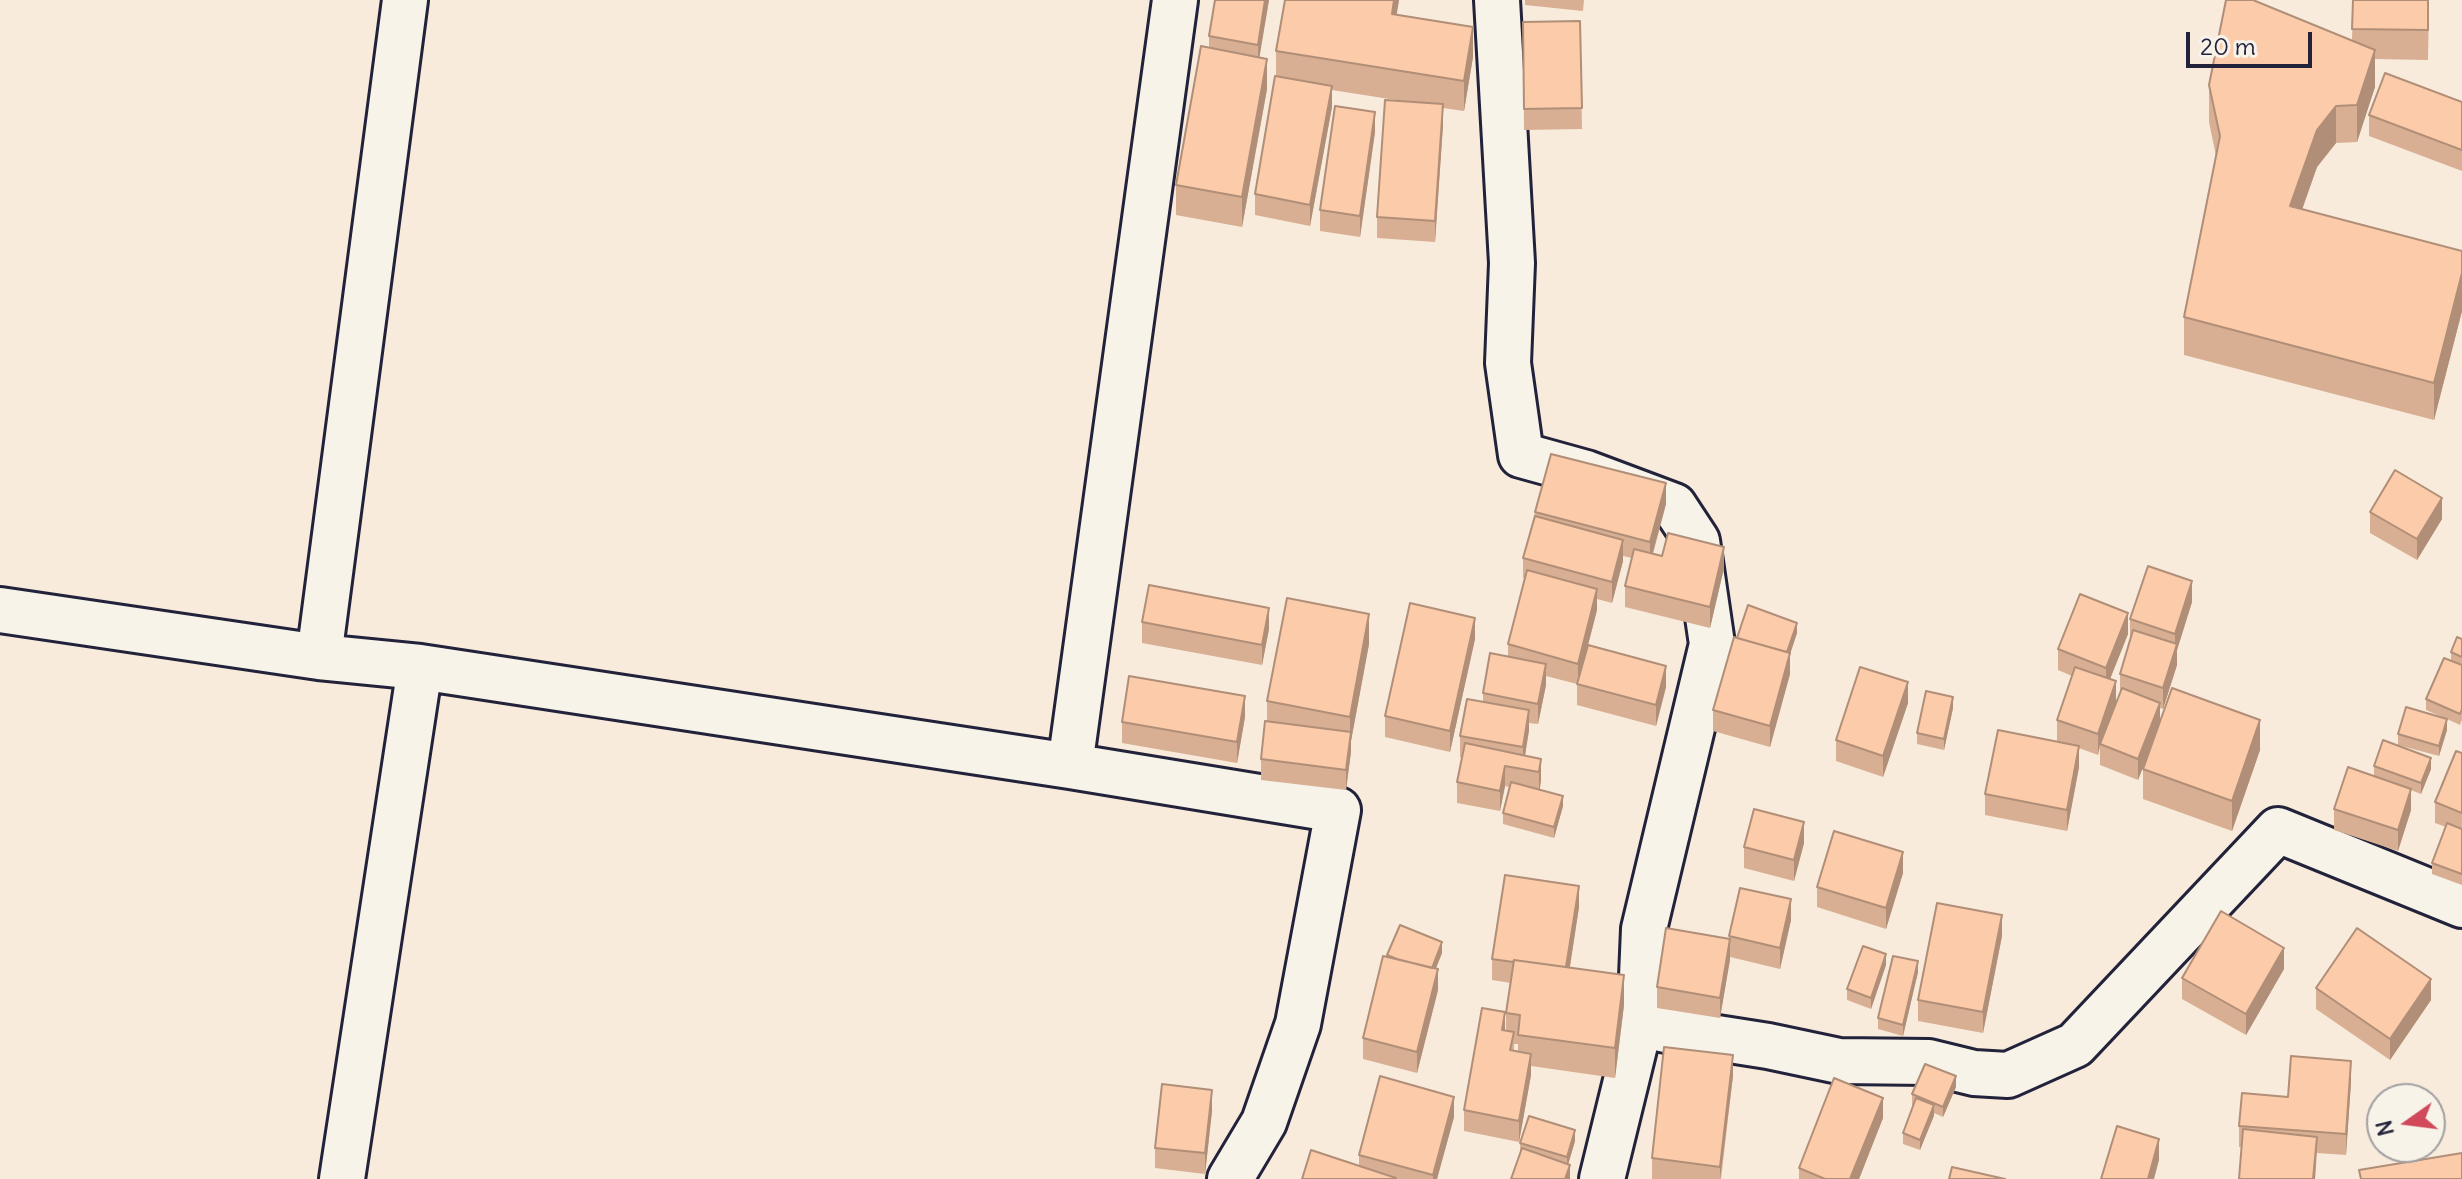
<!DOCTYPE html>
<html>
<head>
<meta charset="utf-8">
<style>
  body { margin:0 }
  #map { position:relative; width:2462px; height:1179px; overflow:hidden; background:#f8ebdc; font-family:Delius,sans-serif }
  canvas { display:block }
  .north { position:absolute; left:2366px; top:1083px; width:80px; height:80px; box-sizing:border-box; background:#f7f3e8; border:2px solid #a29fa3; border-radius:50%; rotate:256deg; font-size:22px; font-weight:700; line-height:32px; text-align:center; color:#22223b }
  .north::after { content:''; display:block; margin:auto; width:28px; height:36px; background:#d1495b; clip-path:polygon(50% 0,100% 100%,50% 72%,0 100%) }
  .scale { position:absolute; left:2186px; top:32px; width:126px; height:36px; box-sizing:border-box; border:4px solid #22223b; border-top:0; padding-left:10px; font-size:24px; line-height:28px; white-space:nowrap; color:#22223b; -webkit-text-stroke:6px #f7f3e8; paint-order:stroke }
</style>
</head>
<body>
<div id="map">
<canvas width="2462" height="1179"></canvas>
<div class="north">N</div>
<div class="scale">20 m</div>
</div>
<script>
const context = document.querySelector('canvas').getContext('2d');
context.lineJoin = 'round';
function strokePath(path, color, width, dash) {
  context.strokeStyle = color;
  context.lineWidth = width;
  context.lineCap = dash ? 'butt' : 'round';
  context.setLineDash(dash || []);
  context.stroke(path);
}
function fillPath(path, color) {
  context.fillStyle = color;
  context.fill(path, 'evenodd');
}
const minor = new Path2D(`
  M1497 0 1512 263 1508 363 1521 455 1586 473 1674 506 1697 541 1712 644 1644 929 1640 1024 1602 1179
  M0 610 319 657 420 667 1070 766 1338 810 1298 1024 1264 1122 1230 1179
  M319 657 405 0
  M1070 766 1175 0
  M1640 1024 1666 1030 1768 1046 1839 1061 1929 1062 1974 1073 2008 1075 2075 1045 2278 830 2462 905
  M342 1179 420 667`);
strokePath(minor, '#22223b', 50);
strokePath(minor, '#f7f3e8', 44);
fillPath(new Path2D(`
  M1215 0H1269L1259 57 1267 89 1242 227 1176 215V185L1209 48V36Z
  M1285 0H1399L1396 15 1473 57 1464 111 1443 108V125L1435 242 1377 238V217L1402 101 1332 90V107L1310 226 1255 215V194L1276 76V51Z
  M1525 0H1584L1583 11 1525 5Z
  M2353 0H2429L2428 60 2375 59V87L2357 142 2336 143 2317 167 2302 209 2462 251V311L2434 420 2184 355V317L2216 156 2209 122V85L2352 40Z
  M1580 21 1582 129 1524 130 1523 22Z
  M2462 102V171L2369 136V115Z
  M1375 132 1360 237 1320 231V210Z
  M1666 504 1653 554 1724 568 1710 628 1625 607V586L1632 558 1623 556V561L1612 603 1597 599V610L1588 645 1666 687 1656 726 1577 705V684L1546 676V685L1538 724 1529 723 1525 756 1541 759V780L1540 789 1563 806 1554 838 1503 824V813L1509 787 1505 786 1500 811 1457 803V782L1462 758 1460 757V736L1483 702V693L1508 657V644L1525 579 1523 578V558L1535 512Z
  M2370 512 2442 519 2417 560 2370 533Z
  M2192 602 2177 650V665L2163 709 2160 708V721L2260 750 2232 831 2143 799V769L2150 750 2138 780 2100 765V747L2098 755 2079 748V767L2067 831 1985 815V794L2063 743 2057 741V720L2072 676 2058 670V649L2128 634 2110 679 2116 702 2120 695V674L2130 639V619Z
  M1142 622 1269 629 1262 665 1142 643Z
  M1797 633 1790 654V674L1770 747 1713 731V710L1737 638Z
  M1475 639 1450 752 1385 737V716Z
  M2462 639V720L2460 725 2447 719V730L2439 756 2398 745V734L2447 719 2426 710V699L2451 661V652Z
  M1369 644 1351 741V752L1346 790 1261 780V759L1267 721V701Z
  M1908 703 1883 777 1836 761V740Z
  M1953 708 1944 750 1917 744V733Z
  M1245 717 1237 763 1122 743V722Z
  M2462 753V885L2432 874V863L2446 827 2435 823V802Z
  M2374 766 2431 769 2421 794 2411 790V810L2398 851 2334 830V809L2374 776Z
  M1804 843 1794 881 1744 868V847Z
  M1903 873 1886 929 1817 907V887Z
  M1579 907 1570 967 1624 1005 1615 1078 1531 1066V1075L1519 1142 1464 1131V1110L1505 1030 1506 1031V1013L1511 983 1492 980V959ZM1514 1044H1518V1052L1514 1051Z
  M1791 920 1780 969 1730 957 1720 1018 1657 1008V987L1729 939V936Z
  M2002 936 1983 1033 1918 1021V1000Z
  M1442 953 1436 968 1438 990 1417 1073 1363 1059V1038L1387 955Z
  M1886 965 1871 1009 1847 1000V989Z
  M2284 969 2246 1035 2182 999V978Z
  M1918 972 1903 1036 1878 1029V1018Z
  M2316 988 2431 1000 2390 1060 2316 1009Z
  M1733 1076 1721 1179H1652V1158Z
  M2351 1082 2346 1155 2317 1153 2315 1179H2239L2242 1147H2239V1126L2288 1097Z
  M1956 1087 1943 1117 1934 1113 1920 1150 1903 1144V1133L1913 1105H1912V1094Z
  M1212 1111 1205 1174 1155 1168V1148Z
  M1454 1117 1437 1179H1302L1359 1166V1155Z
  M1883 1118 1859 1179H1799V1168Z
  M1575 1141 1568 1165 1570 1179 1520 1153V1143Z`), '#d8af92');
fillPath(new Path2D(`
  M1265 0H1269L1258 66V45Z
  M1394 0H1399L1392 44V14Z
  M1473 27V57L1464 111V81Z
  M2375 50V87L2357 142V105Z
  M1267 59V89L1242 227V197Z
  M1332 86V107L1310 226V205Z
  M1443 104V125L1435 242V221Z
  M2336 106V143L2317 167 2290 244V206L2317 130Z
  M1375 112V132L1360 237V216Z
  M2462 273V311L2434 420V383Z
  M1666 483V504L1650 563V542Z
  M2442 498V519L2417 560V539Z
  M1623 540V561L1612 603V582Z
  M1724 547V568L1710 628V607Z
  M2192 581V602L2177 650V665L2163 709V688L2175 650V634Z
  M1597 589V610L1578 684V664Z
  M1269 608V629L1262 665V645Z
  M2128 613V634L2106 689V668Z
  M1369 614V644L1351 741V752L1346 790V770L1350 741V717Z
  M1475 618V639L1450 752V731Z
  M1797 623V633L1790 654V674L1770 747V726L1786 656Z
  M1546 664V685L1538 724V704Z
  M1666 666V687L1656 726V705Z
  M2116 681V702L2100 744 2098 755V734Z
  M1908 682V703L1883 777V756Z
  M1245 696V717L1237 763V742Z
  M1953 697V708L1944 750V739Z
  M2160 703V723L2138 780V759Z
  M1529 710V731L1523 768V747Z
  M2447 719V730L2439 756V746Z
  M2260 720V750L2232 831V801Z
  M2079 746V767L2067 831V810Z
  M2431 758V769L2421 794V783Z
  M1541 759V780L1539 793V772Z
  M1505 766V786L1500 811V791Z
  M2411 789V810L2398 851V830Z
  M1563 796V806L1554 838V827Z
  M1804 822V843L1794 881V860Z
  M1903 852V873L1886 929V908Z
  M1579 886V907L1566 991V970Z
  M1791 899V920L1780 969V948Z
  M2002 915V936L1983 1033V1012Z
  M1730 939V960L1720 1018V998Z
  M1442 942V953L1430 983V973Z
  M2284 948V969L2246 1035V1014Z
  M1886 954V965L1871 1009V998Z
  M1918 961V972L1903 1036V1025Z
  M1438 969V990L1417 1073V1052Z
  M1624 975V1005L1615 1078V1048Z
  M2431 979V1000L2390 1060V1039Z
  M1505 1012V1033L1502 1030Z
  M1531 1054V1075L1519 1142V1121Z
  M1733 1055V1076L1720 1179V1167Z
  M2351 1061V1082L2346 1155V1134Z
  M1956 1076V1087L1943 1117V1107Z
  M1212 1090V1111L1205 1174V1153Z
  M1454 1097V1117L1437 1179H1433V1175Z
  M1883 1098V1118L1859 1179H1850Z
  M1934 1105V1116L1920 1150V1140Z
  M1575 1130V1141L1567 1168V1157Z
  M2317 1137 2315 1179H2313Z
  M2159 1139V1160L2154 1179H2148Z
  M1570 1165V1179H1565Z`), '#b08e77');
const building = new Path2D(`
  M1215 0H1265L1258 45 1209 36Z
  M1285 0H1394L1392 14 1473 27 1464 81 1276 51Z
  M2226 0H2253L2375 50 2357 105 2336 106 2317 130 2290 206 2462 251V273L2434 383 2184 317 2220 136 2209 85Z
  M2353 0H2428V30L2352 29Z
  M1580 21 1582 108 1524 109 1523 22Z
  M1201 46 1267 59 1242 197 1176 185Z
  M2385 73 2462 102V150L2369 115Z
  M1275 76 1332 86 1310 205 1255 194Z
  M1385 100 1443 104 1435 221 1377 217Z
  M1335 106 1375 112 1360 216 1320 210Z
  M1551 454 1666 483 1650 542 1535 512Z
  M2395 470 2442 498 2417 539 2370 512Z
  M1535 516 1623 540 1612 582 1523 558Z
  M1668 533 1724 547 1710 607 1625 586 1634 549 1662 556Z
  M2148 566 2192 581 2175 634 2130 619Z
  M1527 570 1597 589 1578 664 1508 644Z
  M1149 585 1269 608 1262 645 1142 622Z
  M2080 594 2128 613 2106 668 2058 649Z
  M1287 598 1369 614 1350 717 1267 701Z
  M1410 603 1475 618 1450 731 1385 716Z
  M1748 605 1797 623 1787 652 1737 638Z
  M2133 630 2177 644 2163 688 2120 674Z
  M1734 637 1790 653 1770 726 1713 710Z
  M2457 637 2462 639V657L2451 652Z
  M1588 645 1666 666 1656 705 1577 684Z
  M1490 653 1546 664 1538 704 1483 693Z
  M2444 658 2462 665V709L2460 714 2426 699Z
  M1860 667 1908 682 1883 756 1836 740Z
  M2075 667 2116 681 2098 734 2057 720Z
  M1129 676 1245 696 1237 742 1122 722Z
  M2122 688 2160 703 2138 759 2100 744Z
  M2172 688 2260 720 2232 801 2143 769Z
  M1926 691 1953 697 1944 739 1917 733Z
  M1467 699 1529 710 1523 747 1460 736Z
  M2406 707 2447 719 2439 746 2398 734Z
  M1265 721 1351 732 1346 770 1261 759Z
  M1998 730 2079 746 2067 810 1985 794Z
  M2383 740 2431 758 2421 783 2374 766Z
  M1465 743 1541 759 1539 772 1505 766 1500 791 1457 782Z
  M2456 751 2462 753V813L2435 802Z
  M2348 767 2411 789 2398 830 2334 809Z
  M1511 782 1563 796 1554 827 1503 813Z
  M1754 809 1804 822 1794 860 1744 847Z
  M2447 823 2462 829V874L2432 863Z
  M1834 831 1903 852 1886 908 1817 887Z
  M1505 875 1579 886 1566 967 1514 960 1513 962 1492 959Z
  M1740 888 1791 899 1780 948 1729 936Z
  M1937 903 2002 915 1983 1012 1918 1000Z
  M2221 911 2284 948 2246 1014 2182 978Z
  M1400 925 1442 942 1432 968 1397 959 1387 955Z
  M1666 928 1730 939 1720 998 1657 987Z
  M2357 928 2431 979 2390 1039 2316 988Z
  M1863 946 1886 954 1871 998 1847 989Z
  M1383 956 1438 969 1417 1052 1363 1038Z
  M1893 956 1918 961 1903 1025 1878 1018Z
  M1514 960 1624 975 1615 1048 1518 1035 1520 1015 1506 1013Z
  M1482 1008 1505 1012 1502 1030 1514 1032 1510 1050 1531 1054 1519 1121 1464 1110Z
  M1664 1047 1733 1055 1720 1167 1652 1158Z
  M2291 1056 2351 1061 2346 1134 2239 1126 2242 1093 2288 1097Z
  M1925 1064 1956 1076 1943 1107 1912 1094Z
  M1380 1076 1454 1097 1433 1175 1359 1155Z
  M1834 1078 1883 1098 1850 1179H1825L1799 1168Z
  M1162 1084 1212 1090 1205 1153 1155 1148Z
  M1916 1098 1934 1105 1920 1140 1903 1133Z
  M1529 1116 1575 1130 1567 1157 1520 1143Z
  M2117 1126 2159 1139 2148 1179H2101Z
  M2243 1129 2317 1137 2313 1179H2239Z
  M1522 1148 1570 1165 1565 1179H1511Z
  M1311 1150 1396 1178V1179H1302Z
  M2462 1153V1179H2361L2359 1170Z
  M1952 1167 2005 1179H1949Z`);
fillPath(building, '#fbcbaa');
strokePath(building, '#b08e77', 2);
</script>
</body>
</html>
